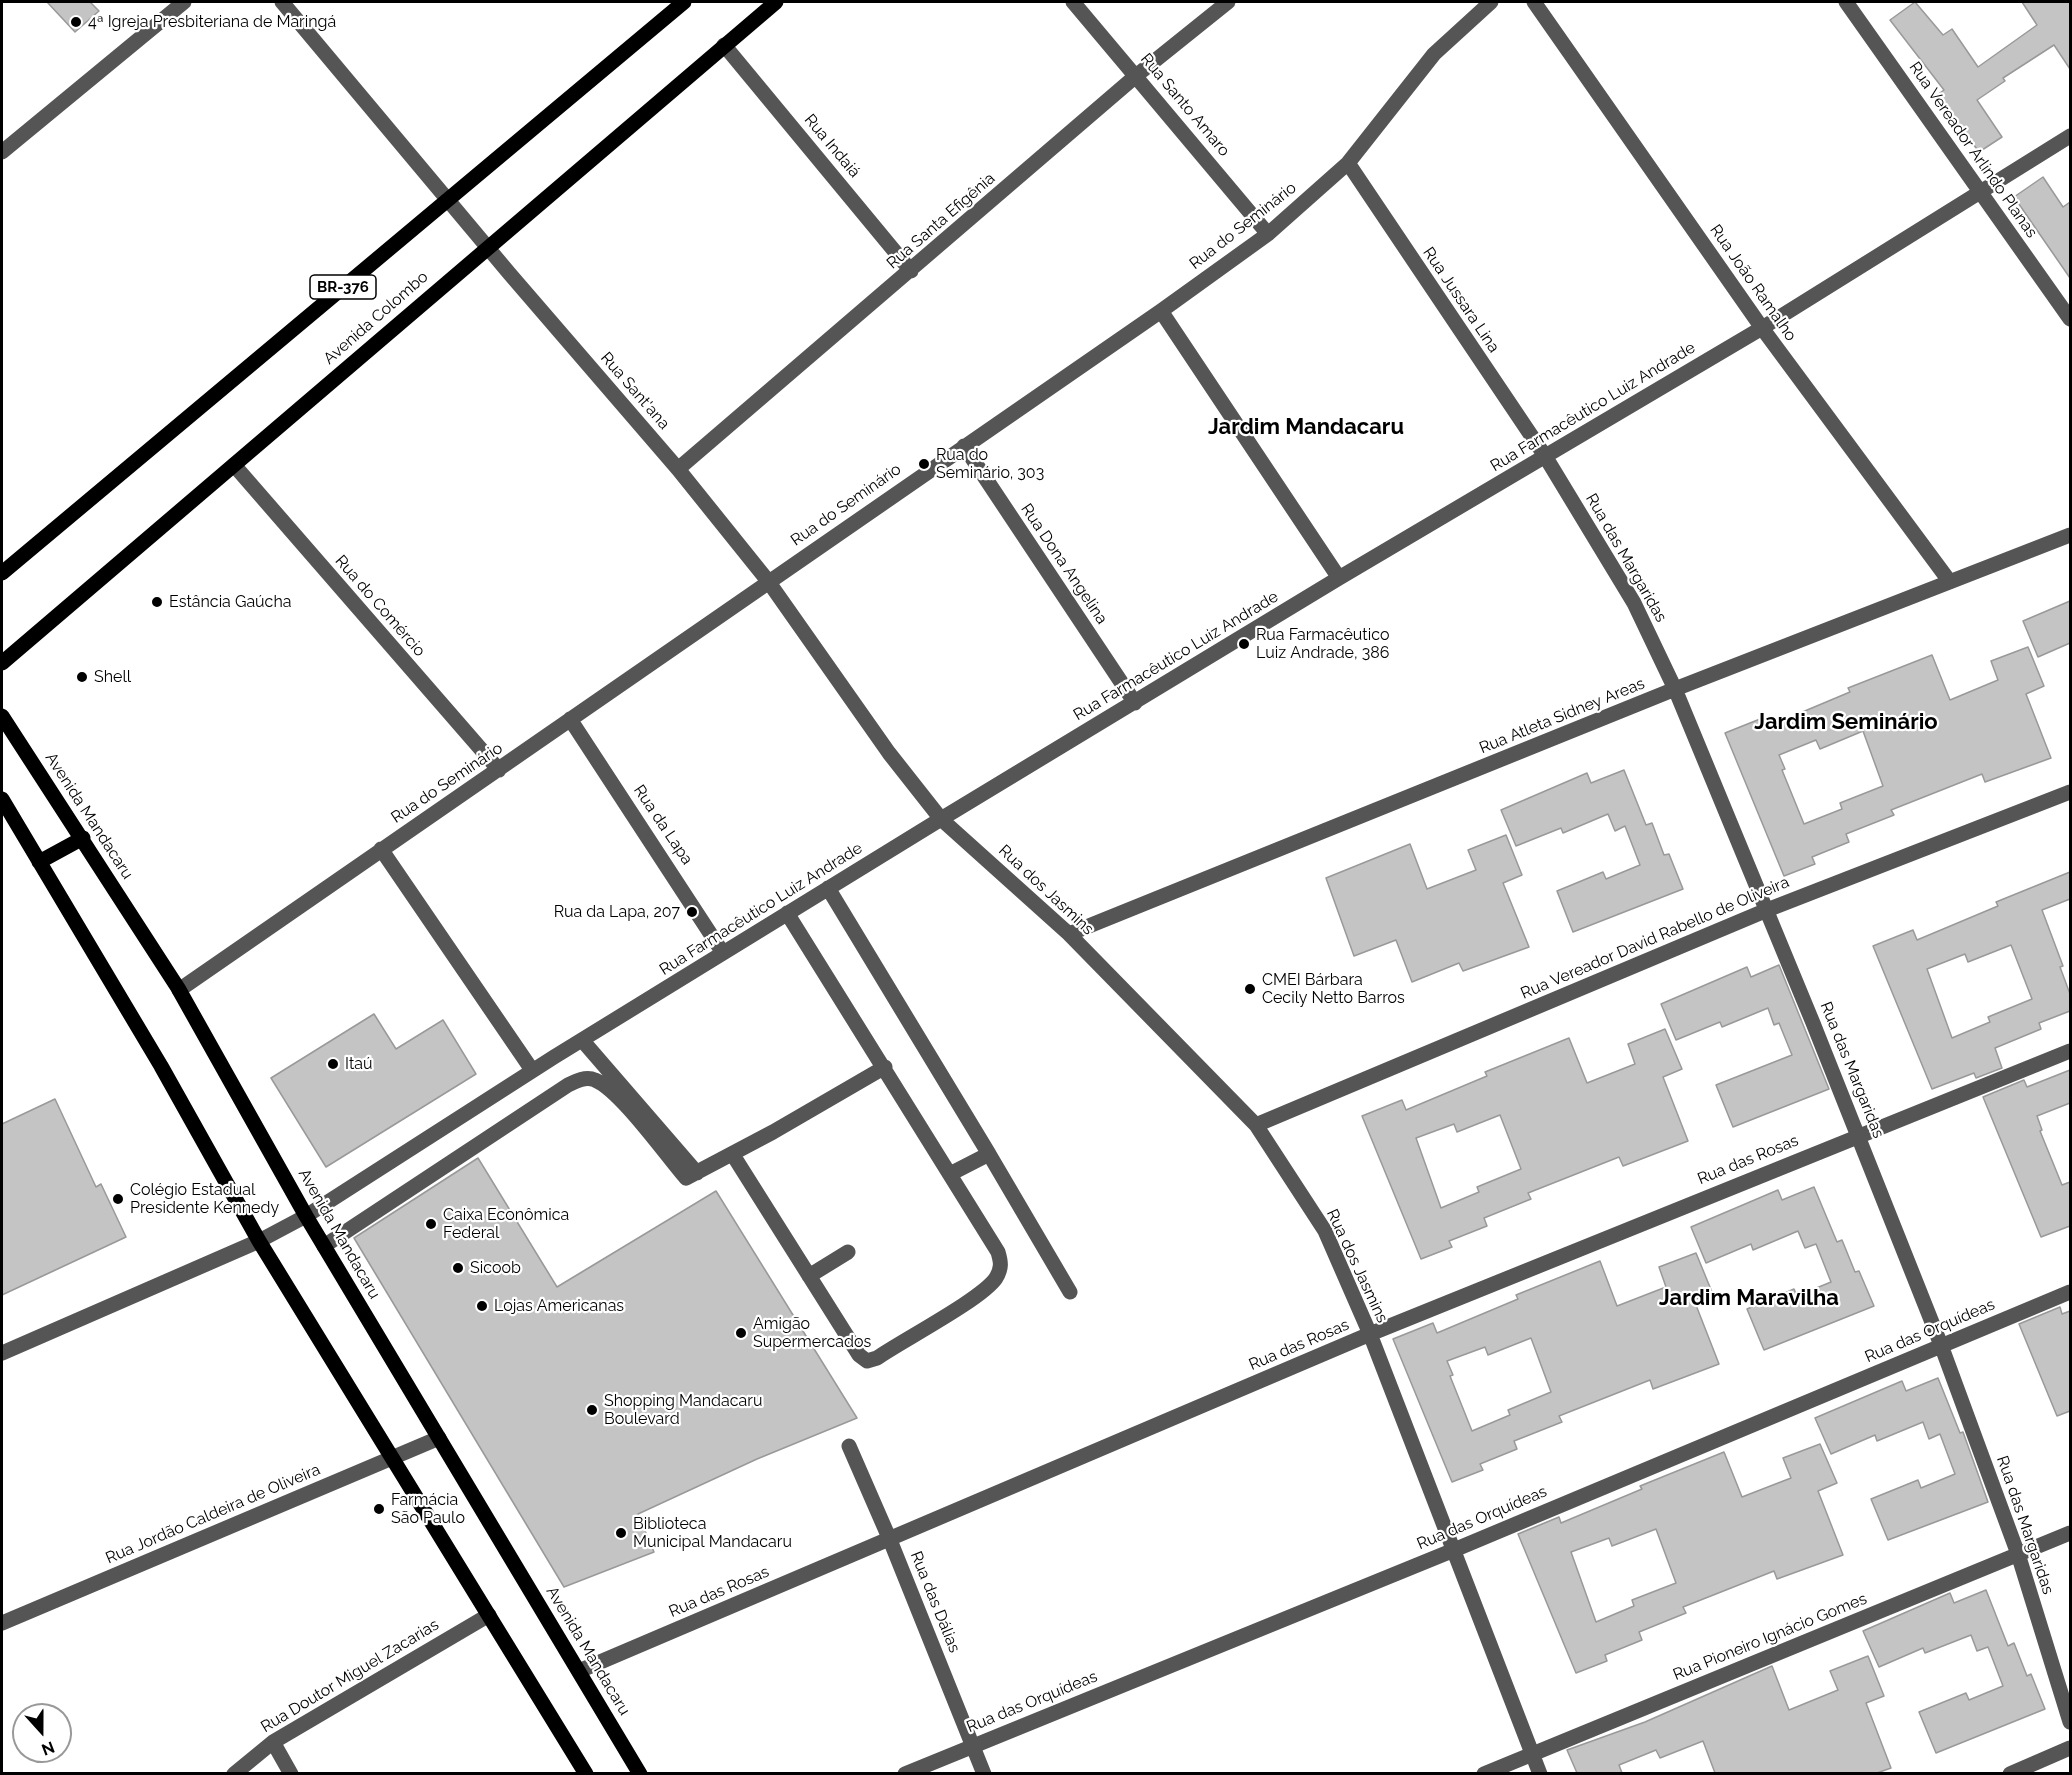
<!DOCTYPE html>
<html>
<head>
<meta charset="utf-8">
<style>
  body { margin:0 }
  #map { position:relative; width:2072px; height:1775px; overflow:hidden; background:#fff; font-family:Raleway,sans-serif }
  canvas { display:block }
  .frame { position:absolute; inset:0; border:3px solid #000; pointer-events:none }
  .north { position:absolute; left:12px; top:1703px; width:60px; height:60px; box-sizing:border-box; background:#fff; border:2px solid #999; border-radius:50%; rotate:159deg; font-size:16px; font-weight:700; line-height:24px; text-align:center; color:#000 }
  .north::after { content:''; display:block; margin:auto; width:21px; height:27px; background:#000; clip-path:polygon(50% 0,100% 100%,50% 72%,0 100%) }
</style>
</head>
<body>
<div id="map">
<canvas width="2072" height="1775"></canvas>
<div class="frame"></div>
<div class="north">N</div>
</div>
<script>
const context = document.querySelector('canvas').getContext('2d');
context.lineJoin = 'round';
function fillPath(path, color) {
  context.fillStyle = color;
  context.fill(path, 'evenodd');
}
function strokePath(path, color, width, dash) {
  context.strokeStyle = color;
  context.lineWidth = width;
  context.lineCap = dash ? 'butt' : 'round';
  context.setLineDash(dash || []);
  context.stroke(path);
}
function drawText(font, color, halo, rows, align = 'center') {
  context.font = font + ' Raleway,sans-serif';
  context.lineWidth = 4.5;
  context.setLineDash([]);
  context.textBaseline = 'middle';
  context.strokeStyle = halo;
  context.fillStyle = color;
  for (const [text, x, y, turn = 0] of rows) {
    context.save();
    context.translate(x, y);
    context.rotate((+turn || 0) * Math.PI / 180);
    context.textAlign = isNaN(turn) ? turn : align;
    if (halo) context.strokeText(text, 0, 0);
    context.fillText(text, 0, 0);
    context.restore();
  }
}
const building = new Path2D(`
  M47 2H90L99 11 75 32Z
  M1915 2 1943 35 1952 29 1978 67 2037 25 2022 2H2070V69L2054 45 2003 78 2005 81 1977 100 2002 137 1979 152 1937 95 1944 90 1890 20Z
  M2043 177 2063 207 2070 202V278L2014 197Z
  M2070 601V643L2038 657 2023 621Z
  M2028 647 2044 686 2026 694 2051 758 1985 782 1982 774 1891 810 1894 815 1846 834 1849 842 1812 857 1815 864 1784 876 1725 733 1765 717 1769 726 1850 692 1848 688 1932 655 1950 700 1998 680 1991 661ZM1863 731 1883 786 1840 803 1842 809 1804 824 1782 770 1785 769 1779 755 1816 740 1820 749Z
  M1624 770 1646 825 1652 823 1664 855 1669 854 1683 889 1573 932 1557 891 1603 872 1606 879 1640 865 1625 826 1615 831 1608 814 1563 833 1561 828 1516 846 1501 810 1587 773 1591 783Z
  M1506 835 1522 875 1503 883 1529 947 1463 971 1459 963 1412 982 1396 940 1354 956 1326 878 1410 844 1427 889 1476 870 1468 850Z
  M2070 872V899L2042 910 2063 966 2060 967 2070 994V1011L2039 1023 2041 1029 1995 1048 2002 1068 1976 1078 1974 1073 1932 1089 1873 946 1913 930 1917 940 1998 906 1996 902ZM2011 945 2032 999 1988 1017 1990 1022 1952 1038 1927 969 1965 954 1968 962Z
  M1779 965 1829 1089 1733 1127 1716 1085 1792 1055 1779 1023 1774 1025 1768 1008 1722 1027 1720 1022 1676 1040 1661 1004 1747 967 1751 977Z
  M374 1014 396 1049 443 1020 476 1074 326 1167 271 1078Z
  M1665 1029 1682 1069 1663 1077 1688 1141 1623 1166 1619 1157 1528 1193 1531 1199 1484 1218 1487 1226 1449 1241 1452 1247 1421 1259 1362 1116 1402 1100 1406 1110 1487 1076 1485 1072 1569 1038 1587 1083 1635 1064 1628 1044ZM1500 1115 1521 1169 1477 1187 1479 1192 1441 1208 1416 1138 1454 1124 1457 1132Z
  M2070 1070V1103L2037 1116 2042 1130 2040 1131 2062 1185 2070 1182V1226L2041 1237 1983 1097 2024 1080 2027 1087Z
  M55 1099 96 1187 101 1184 126 1237 2 1295V1124Z
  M478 1158 557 1287 716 1191 857 1418 757 1459 638 1514 654 1552 564 1587 354 1238Z
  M1814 1187 1837 1242 1842 1240 1855 1272 1859 1271 1874 1306 1764 1350 1747 1309 1794 1289 1797 1296 1831 1282 1816 1244 1805 1248 1798 1231 1753 1250 1751 1244 1706 1263 1691 1227 1778 1190 1782 1200Z
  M1696 1253 1712 1292 1694 1300 1719 1364 1653 1389 1650 1380 1559 1416 1562 1422 1514 1441 1517 1449 1480 1464 1483 1470 1452 1482 1393 1339 1433 1323 1437 1333 1518 1299 1516 1295 1600 1261 1617 1306 1666 1287 1659 1267ZM1531 1338 1551 1392 1508 1410 1510 1415 1472 1431 1450 1376 1453 1375 1447 1361 1485 1347 1488 1355Z
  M2060 1307 2062 1314 2070 1311V1411L2057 1416 2019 1324Z
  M1938 1378 1960 1433 1963 1432 1988 1502 1888 1540 1871 1499 1918 1480 1921 1488 1955 1474 1940 1434 1929 1439 1923 1422 1877 1441 1875 1435 1831 1454 1815 1418 1902 1381 1906 1391Z
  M1820 1444 1837 1483 1818 1491 1843 1555 1777 1579 1774 1571 1683 1607 1686 1613 1639 1632 1642 1640 1605 1655 1607 1661 1576 1673 1518 1534 1559 1517 1561 1523 1642 1489 1640 1486 1724 1452 1742 1497 1791 1478 1783 1458ZM1656 1529 1676 1583 1632 1600 1634 1606 1596 1622 1571 1552 1609 1538 1612 1546Z
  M1986 1590 2008 1646 2014 1643 2027 1676 2031 1674 2045 1709 1936 1753 1919 1712 1966 1693 1969 1700 2003 1686 1988 1647 1977 1651 1971 1635 1925 1653 1923 1648 1879 1667 1863 1631 1950 1593 1954 1603Z
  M1868 1656 1884 1696 1866 1703 1891 1768 1877 1773H1715L1703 1741 1660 1758 1656 1750 1619 1765 1622 1773H1577L1567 1750 1645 1722 1772 1666 1789 1710 1838 1690 1830 1671Z`);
fillPath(building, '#c4c4c4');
strokePath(building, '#999', 1.5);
strokePath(new Path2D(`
  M282 2 509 273 678 469 768 581 889 753 941 819 1069 934 1256 1125 1325 1231 1370 1334 1540 1774
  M1073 2 1268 234
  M1534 2 1762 328 1950 582
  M1846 2 2070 319
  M724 45 911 271
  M2 152 184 2
  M1348 163 1545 456 1634 603 1675 689 1813 1023 1941 1345 2018 1554 2070 1722
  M1161 311 1339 578
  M964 446 1135 703
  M234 465 499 770
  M678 469 1137 75 1228 2
  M570 719 723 953
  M381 849 532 1070
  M828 888 989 1154
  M1069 934 1675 689 2070 535
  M179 990 1161 311 1268 234 1348 163 1434 54 1491 2
  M582 1040 697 1173
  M1256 1125 1767 910 2070 792
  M733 1155 859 1355 867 1361 877 1358C903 1340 982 1299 996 1278 1002 1268 1001 1262 998 1252L787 913
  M950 1174 989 1154 1070 1292
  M324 1246 568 1085C576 1081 586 1076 595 1080 620 1090 666 1155 686 1178L773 1132 885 1067
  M809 1276 848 1252
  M2 1353 259 1241 306 1216 554 1057 941 819 1339 578 1762 328 2070 136
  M849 1446 890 1540 984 1774
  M2 1623 439 1438
  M579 1671 1370 1334 2070 1051
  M273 1742 291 1774
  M234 1774 273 1742 489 1615
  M905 1774 1454 1550 2070 1292
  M1484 1774 2070 1533
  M2010 1774 2070 1748`), '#555', 15);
strokePath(new Path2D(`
  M2 573 684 2
  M2 663 776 2
  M2 716 178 988 306 1216 640 1774
  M2 799 161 1066 259 1241 586 1774
  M39 862 83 838`), '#000', 15);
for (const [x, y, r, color] of [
  [76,22,6,"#000"],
  [924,464,6,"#000"],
  [157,602,6,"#000"],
  [1244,644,6,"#000"],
  [82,677,6,"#000"],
  [692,912,6,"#000"],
  [1250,989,6,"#000"],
  [333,1064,6,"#000"],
  [118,1199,6,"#000"],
  [431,1224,6,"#000"],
  [458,1268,6,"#000"],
  [482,1306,6,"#000"],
  [741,1333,6,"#000"],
  [592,1410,6,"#000"],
  [379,1509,6,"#000"],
  [621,1533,6,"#000"]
]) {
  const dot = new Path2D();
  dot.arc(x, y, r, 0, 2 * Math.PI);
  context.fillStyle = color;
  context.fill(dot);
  strokePath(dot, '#fff', 2);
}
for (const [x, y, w] of [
  [343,287,66]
]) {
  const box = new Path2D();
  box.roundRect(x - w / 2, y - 12, w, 24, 4.5);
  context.fillStyle = '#fff';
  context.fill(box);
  strokePath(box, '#000', 1.5);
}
drawText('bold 15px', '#000', null, [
  ["BR-376",343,287]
]);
drawText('16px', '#000', '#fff', [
  ["4ª Igreja Presbiteriana de Maringá",88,22],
  ["Rua do",936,455],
  ["Seminário, 303",936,473],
  ["Estância Gaúcha",169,602],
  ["Rua Farmacêutico",1256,635],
  ["Luiz Andrade, 386",1256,653],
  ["Shell",94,677],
  ["Rua da Lapa, 207",680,912,"right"],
  ["CMEI Bárbara",1262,980],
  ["Cecily Netto Barros",1262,998],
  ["Itaú",345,1064],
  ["Colégio Estadual",130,1190],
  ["Presidente Kennedy",130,1208],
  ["Caixa Econômica",443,1215],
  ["Federal",443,1233],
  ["Sicoob",470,1268],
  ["Lojas Americanas",494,1306],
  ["Amigão",753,1324],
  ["Supermercados",753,1342],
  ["Shopping Mandacaru",604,1401],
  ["Boulevard",604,1419],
  ["Farmácia",391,1500],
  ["São Paulo",391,1518],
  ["Biblioteca",633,1524],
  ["Municipal Mandacaru",633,1542]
], 'left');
drawText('16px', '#000', '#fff', [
  ["Rua Santo Amaro",1185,105,50],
  ["Rua Indaiá",832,146,50],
  ["Rua Vereador Arlindo Planas",1973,150,55],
  ["Rua Santa Efigênia",941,221,-41],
  ["Rua do Seminário",1243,226,-38],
  ["Rua João Ramalho",1753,283,55],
  ["Rua Jussara Lina",1461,300,56],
  ["Avenida Colombo",376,318,-41],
  ["Rua Sant'ana",635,391,49],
  ["Rua Farmacêutico Luiz Andrade",1593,407,-31],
  ["Rua do Seminário",846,505,-35],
  ["Rua das Margaridas",1626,558,60],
  ["Rua Dona Angelina",1064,564,56],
  ["Rua do Comércio",380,606,49],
  ["Rua Farmacêutico Luiz Andrade",1176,656,-31],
  ["Rua Atleta Sidney Areas",1562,716,-22],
  ["Rua do Seminário",447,783,-34],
  ["Avenida Mandacaru",89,816,57],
  ["Rua da Lapa",663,825,56],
  ["Rua dos Jasmins",1046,890,43],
  ["Rua Farmacêutico Luiz Andrade",761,909,-32],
  ["Rua Vereador David Rabello de Oliveira",1655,938,-23],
  ["Rua das Margaridas",1852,1070,68],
  ["Rua das Rosas",1748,1160,-22],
  ["Avenida Mandacaru",339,1234,60],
  ["Rua dos Jasmins",1357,1266,65],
  ["Rua das Orquídeas",1930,1331,-23],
  ["Rua das Rosas",1299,1345,-23],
  ["Rua Jordão Caldeira de Oliveira",213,1514,-23],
  ["Rua das Orquídeas",1482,1518,-23],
  ["Rua das Margaridas",2025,1525,71],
  ["Rua das Rosas",719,1592,-23],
  ["Rua das Dálias",935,1602,68],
  ["Rua Pioneiro Ignácio Gomes",1770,1637,-22],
  ["Avenida Mandacaru",588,1651,59],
  ["Rua Doutor Miguel Zacarias",350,1676,-31],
  ["Rua das Orquídeas",1032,1702,-22]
]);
drawText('bold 22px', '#000', '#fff', [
  ["Jardim Mandacaru",1306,427],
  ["Jardim Seminário",1846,722],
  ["Jardim Maravilha",1749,1298]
]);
</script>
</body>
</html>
